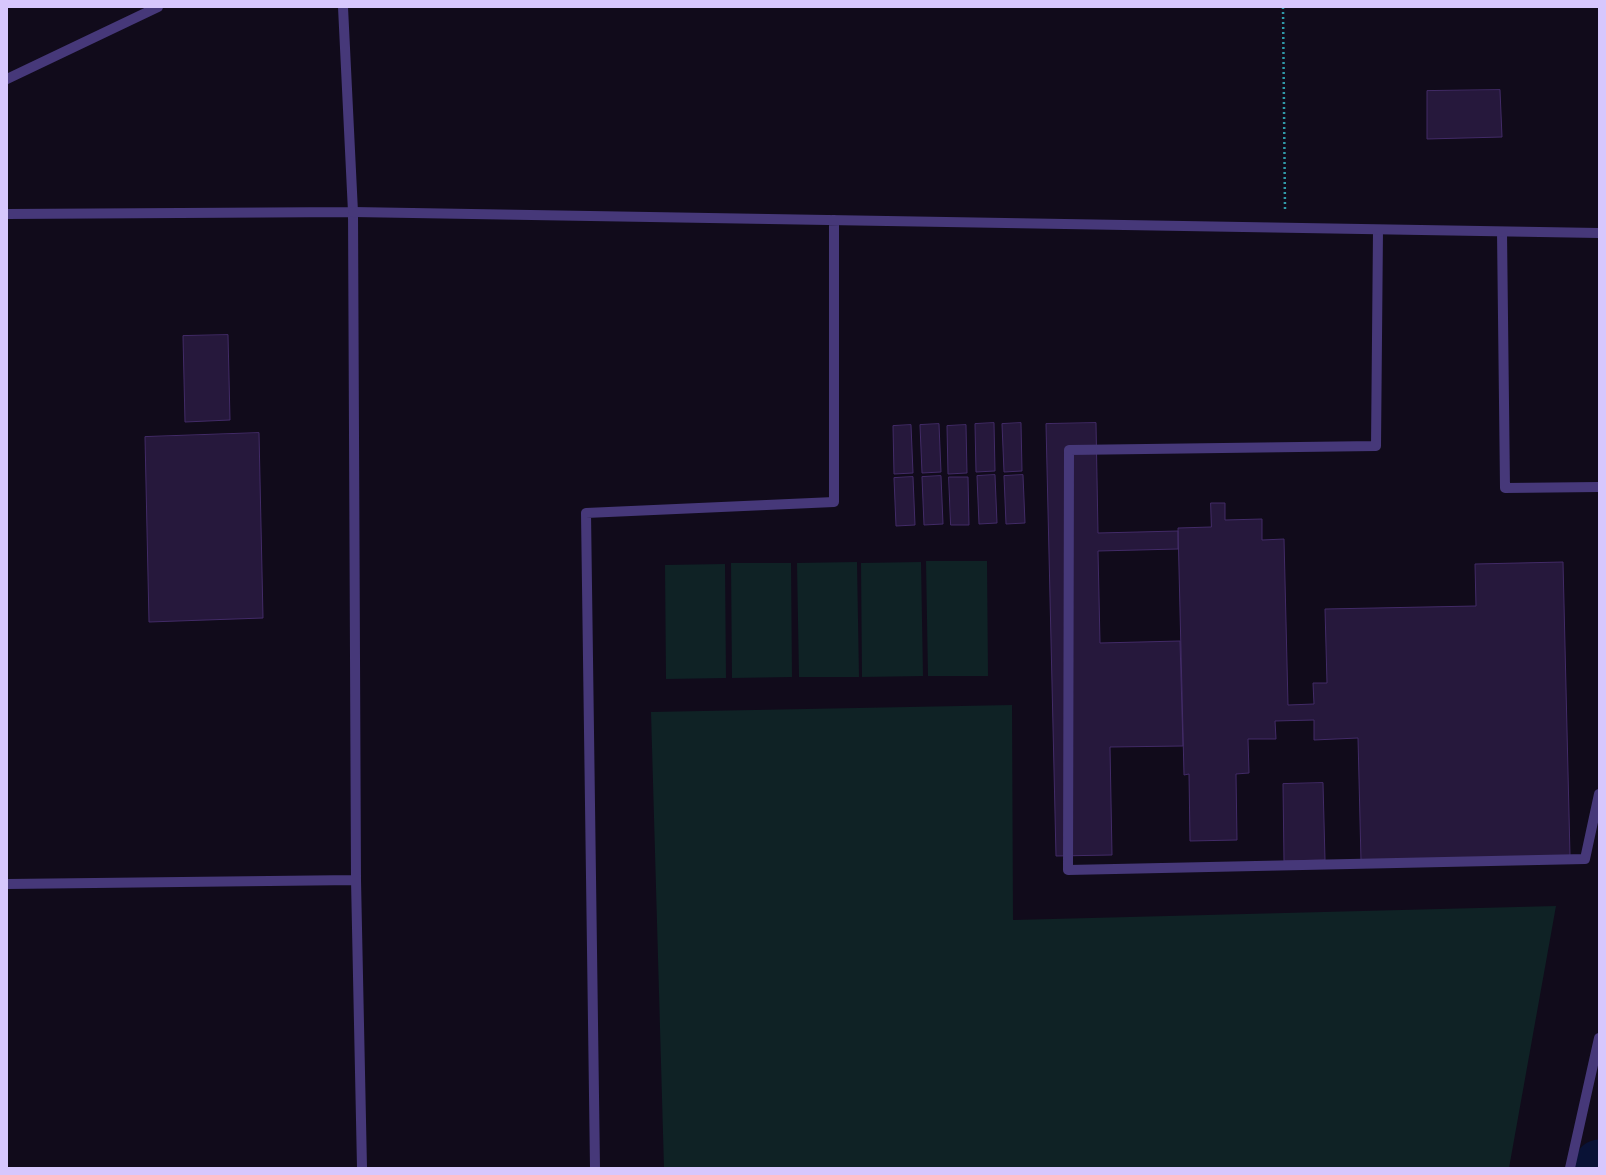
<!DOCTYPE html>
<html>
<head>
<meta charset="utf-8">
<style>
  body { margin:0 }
  #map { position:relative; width:1606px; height:1175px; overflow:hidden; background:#110b1b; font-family:"Work Sans",sans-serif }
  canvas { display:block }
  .frame { position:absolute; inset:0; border:8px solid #d7c7fd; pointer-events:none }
</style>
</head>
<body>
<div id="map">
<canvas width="1606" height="1175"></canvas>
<div class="frame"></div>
</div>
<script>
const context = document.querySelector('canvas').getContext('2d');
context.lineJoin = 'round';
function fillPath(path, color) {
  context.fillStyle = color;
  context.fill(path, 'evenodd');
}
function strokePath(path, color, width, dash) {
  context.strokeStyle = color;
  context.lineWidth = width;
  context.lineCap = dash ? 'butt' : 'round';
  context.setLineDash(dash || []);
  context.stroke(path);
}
fillPath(new Path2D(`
  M926 561H987L988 676H928Z
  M857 562 859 677H799L797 563Z
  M921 562 923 676 862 677 861 563Z
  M731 563H791L792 677 732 678Z
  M725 564 726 678 666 679 665 565Z
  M1012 705 1013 920 1556 906 1509 1168H664L651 712Z`), '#0f2225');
strokePath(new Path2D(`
  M1598 1168 1599 1164`), '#091236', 49);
const building = new Path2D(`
  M1500 90 1502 137 1427 139V91Z
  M228 335 230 420 185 422 183 336Z
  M994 423 995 471 976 472 975 424Z
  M1021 423 1022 471 1004 472 1002 424Z
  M1096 423 1098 533 1178 531V549L1098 551 1100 643 1180 641 1183 746 1110 747 1112 855 1056 856 1046 424Z
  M939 424 941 472 922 473 920 425Z
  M911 425 913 473 894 474 893 426Z
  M966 425 967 473 948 474 947 426Z
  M259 433 263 618 149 622 145 437Z
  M995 475 997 523 979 524 977 476Z
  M1023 475 1025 523 1006 524 1004 476Z
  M941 476 943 524 924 525 922 477Z
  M913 477 915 525 896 526 894 478Z
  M949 477H968L969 525H951Z
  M1211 503H1225V520L1262 519V540L1284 539 1288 705 1314 704 1313 683H1327L1325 609 1476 606 1475 564 1563 562 1570 856 1361 861 1358 738 1314 740V720L1275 721 1276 739H1248L1249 773 1236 774 1237 840 1190 841 1189 774 1184 775 1178 528 1211 527Z
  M1323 783 1325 860 1284 861 1283 784Z`);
fillPath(building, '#26183c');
strokePath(building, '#422b67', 1);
strokePath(new Path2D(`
  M1283 7 1285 209`), '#309aa9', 2.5, [2, 3]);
strokePath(new Path2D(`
  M1378 230 1376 446 1069 450 1068 870 1585 859 1599 794`), '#463879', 10);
strokePath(new Path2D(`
  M343 7 353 212 356 880 362 1168
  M7 79 158 7
  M7 214 353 212
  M1502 232 1505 488 1599 487
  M7 884 356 880
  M1570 1168 1599 1038`), '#463879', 10);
strokePath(new Path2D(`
  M353 212 1599 233
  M595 1168 586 513 834 502V220`), '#463879', 10);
</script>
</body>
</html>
